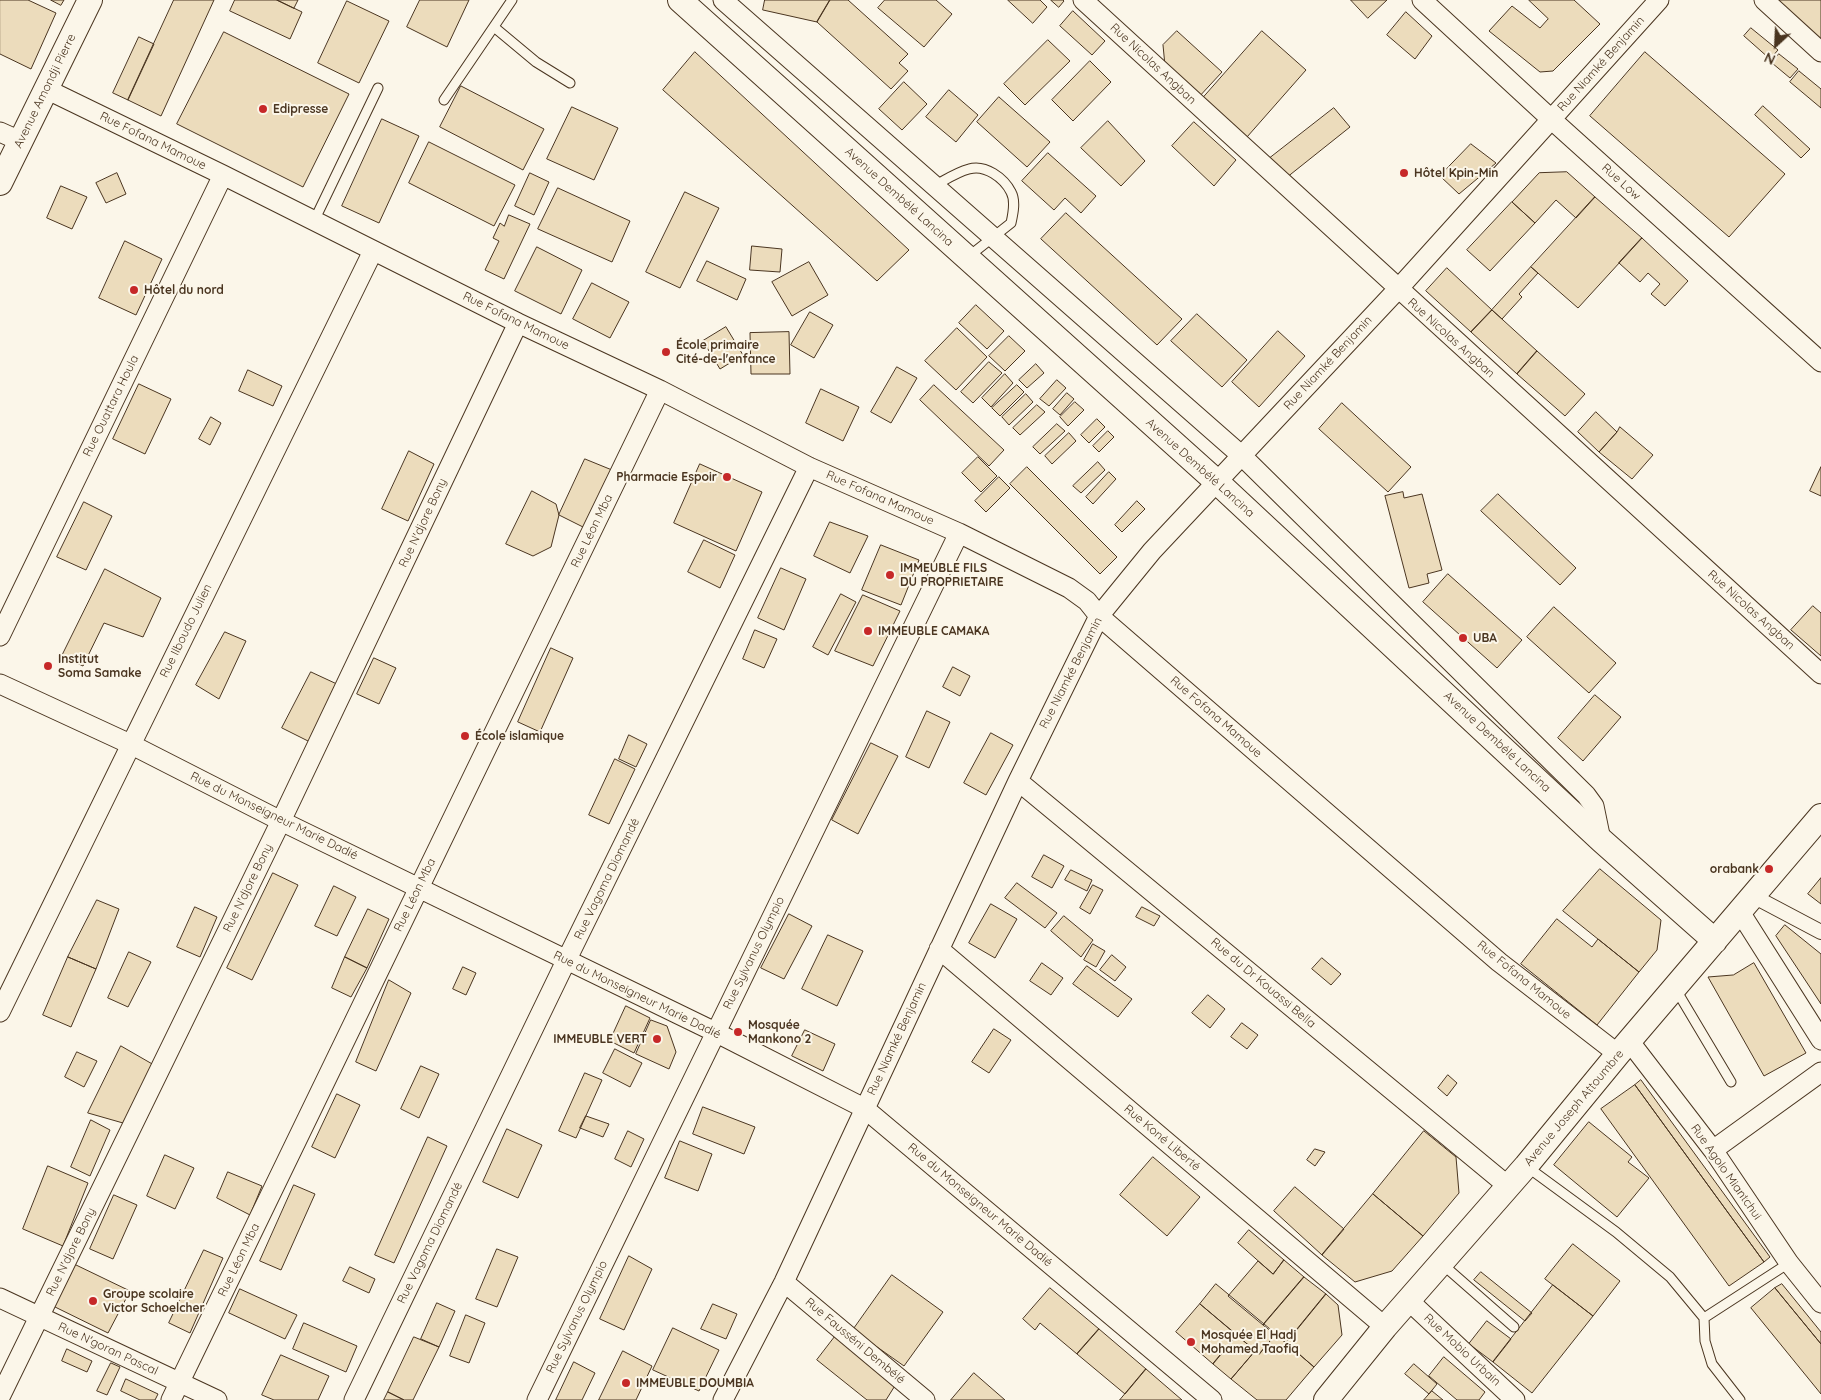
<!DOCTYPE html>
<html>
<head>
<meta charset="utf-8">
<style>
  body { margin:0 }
  #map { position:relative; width:1821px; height:1400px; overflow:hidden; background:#fbf6e9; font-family:Quicksand,sans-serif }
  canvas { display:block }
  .north { position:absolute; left:1751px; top:20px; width:50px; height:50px; -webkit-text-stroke:4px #fbf6e9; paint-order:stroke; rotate:205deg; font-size:14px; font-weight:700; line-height:20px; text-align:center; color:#4a3520 }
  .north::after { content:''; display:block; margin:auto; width:18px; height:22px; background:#4a3520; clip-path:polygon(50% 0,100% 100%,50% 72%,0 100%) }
</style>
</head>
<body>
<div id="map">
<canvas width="1821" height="1400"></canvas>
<div class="north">N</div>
</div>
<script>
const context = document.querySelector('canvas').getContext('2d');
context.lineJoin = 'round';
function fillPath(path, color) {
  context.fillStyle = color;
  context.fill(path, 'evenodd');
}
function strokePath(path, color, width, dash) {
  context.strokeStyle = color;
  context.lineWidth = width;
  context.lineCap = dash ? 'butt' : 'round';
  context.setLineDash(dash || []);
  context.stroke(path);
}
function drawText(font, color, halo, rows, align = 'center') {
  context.font = font + ' Quicksand,sans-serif';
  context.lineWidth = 4;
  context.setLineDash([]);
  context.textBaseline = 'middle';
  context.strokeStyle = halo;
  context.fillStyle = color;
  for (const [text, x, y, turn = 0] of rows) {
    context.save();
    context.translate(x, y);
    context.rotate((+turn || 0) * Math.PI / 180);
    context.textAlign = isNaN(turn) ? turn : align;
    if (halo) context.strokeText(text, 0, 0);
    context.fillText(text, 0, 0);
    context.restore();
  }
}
const building = new Path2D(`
  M0 0H28L56 13 31 69 0 54Z
  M51 0H64L61 5Z
  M174 0H214L161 116 128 100Z
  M235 0H277L302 12 290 39 230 11Z
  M277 0H298L294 8Z
  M420 0H469L447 47 407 27Z
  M765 0H830L817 22 763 10Z
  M830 0H848L908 54 899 63 908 71 891 89 817 22Z
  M885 0H936L952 14 924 47 878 8Z
  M1008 0H1040L1047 7 1033 23Z
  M1051 0H1063L1064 1 1059 7Z
  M1351 0H1387L1368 18Z
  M1529 0H1574L1600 24 1553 71 1540 72 1489 31 1512 6 1540 28 1548 19Z
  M1776 0H1821V41Z
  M347 1 389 21 359 83 318 63Z
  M1073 11 1105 41 1092 55 1060 26Z
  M1406 12 1432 36 1415 59 1387 35Z
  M1751 28 1778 50 1770 59 1744 36Z
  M1177 31 1222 72 1197 99 1166 76 1163 45Z
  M1262 31 1306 70 1247 137 1203 98Z
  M224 32 349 94 303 187 177 124Z
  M139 37 154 44 128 100 113 93Z
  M1048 40 1070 61 1025 105 1004 84Z
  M695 52 909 250 877 281 663 90Z
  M1645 52 1785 174 1729 237 1590 116Z
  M1779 54 1798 69 1790 78 1772 63Z
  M1090 61 1111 82 1073 121 1052 100Z
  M1799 71 1821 89V108L1790 82Z
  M904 82 927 104 902 130 879 109Z
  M461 86 544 129 523 170 440 127Z
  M949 90 978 115 956 142 926 117Z
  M999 97 1050 142 1027 167 977 122Z
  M1763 106 1810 149 1801 158 1755 115Z
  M572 107 618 128 594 180 547 159Z
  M1334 108 1350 127 1286 178 1270 158Z
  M382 119 419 136 379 223 342 206Z
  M1108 121 1145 161 1121 186 1081 148Z
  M1194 122 1236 160 1214 186 1172 146Z
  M429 142 515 185 494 226 409 183Z
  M1471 144 1496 163 1459 194 1440 176Z
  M1048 153 1096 196 1081 213 1065 198 1054 210 1022 181Z
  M1567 172 1595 197 1576 218 1556 200 1535 223 1512 202 1539 173Z
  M117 173 126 194 106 203 96 183Z
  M530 173 549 182 534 215 515 206Z
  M61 186 87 197 72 229 47 218Z
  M558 188 630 221 612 262 538 229Z
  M685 192 719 208 680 288 646 272Z
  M1595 197 1642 238 1578 308 1531 267Z
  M1512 202 1535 223 1490 271 1467 250Z
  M1066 213 1182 319 1157 345 1041 239Z
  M509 215 530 224 504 279 485 270 499 241 493 238 500 223 504 226Z
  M1642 238 1688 281 1665 306 1651 294 1660 284 1648 273 1640 282 1619 263Z
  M125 241 162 259 136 315 99 298Z
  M752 246 782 249 780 272 750 270Z
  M537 247 582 270 561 314 515 291Z
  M707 261 746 279 737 300 697 281Z
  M809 262 828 295 792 316 772 282Z
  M1531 267 1538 273 1519 294 1522 297 1502 319 1492 310Z
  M1447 268 1492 310 1471 332 1426 291Z
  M592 283 629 302 610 338 573 319Z
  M976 305 1004 331 987 349 959 323Z
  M1492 310 1537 351 1517 374 1471 332Z
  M810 312 833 325 814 358 791 345Z
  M1197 314 1247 360 1222 387 1171 341Z
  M726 327 743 355 720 369 703 341Z
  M957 328 987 357 956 390 925 361Z
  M1278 331 1305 356 1259 407 1232 382Z
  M789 332 790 374H751L750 333Z
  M1009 336 1025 351 1005 371 989 356Z
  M1537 351 1585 394 1565 416 1517 374Z
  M989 362 1002 373 973 403 961 392Z
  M1036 364 1044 373 1027 388 1019 380Z
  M897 367 917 378 891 423 871 412Z
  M248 370 282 386 273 406 239 391Z
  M1005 374 1013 383 991 407 982 398Z
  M1057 380 1066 388 1049 406 1040 399Z
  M139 384 171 399 145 454 113 439Z
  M934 385 1004 450 989 466 920 400Z
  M1017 385 1024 392 1000 416 992 408Z
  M821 389 859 407 843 441 806 423Z
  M1067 393 1074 399 1060 415 1053 409Z
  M1026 394 1033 402 1009 425 1002 417Z
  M1075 402 1084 410 1068 426 1060 417Z
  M1342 403 1411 467 1388 492 1319 429Z
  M1037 405 1045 412 1020 435 1013 428Z
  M1596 412 1617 432 1599 452 1578 432Z
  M211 417 221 423 210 445 199 439Z
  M1097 419 1105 427 1089 443 1081 435Z
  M1057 424 1065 431 1040 454 1033 447Z
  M1620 427 1653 455 1632 479 1599 452 1617 432Z
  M1108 431 1114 437 1099 452 1093 446Z
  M1069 433 1076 441 1052 464 1045 456Z
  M409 451 434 464 408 521 382 509Z
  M978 457 997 476 981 492 962 473Z
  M585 459 612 470 587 529 559 515Z
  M1098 462 1105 470 1081 493 1073 486Z
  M700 464 762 492 736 551 674 523Z
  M1027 467 1117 557 1100 574 1010 484Z
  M1821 467V496L1810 491Z
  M1109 472 1116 479 1093 504 1086 497Z
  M999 477 1010 488 986 512 975 501Z
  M532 491 556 504 559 515 551 547 533 556 506 544Z
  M1403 492 1404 498 1422 494 1442 570 1427 574 1429 583 1409 588 1385 496Z
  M1498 494 1576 568 1560 585 1481 511Z
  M1137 501 1145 509 1122 532 1115 525Z
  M84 502 112 516 86 570 57 557Z
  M830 522 868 536 850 573 814 556Z
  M704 540 735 555 720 588 688 572Z
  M881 545 919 560 901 605 862 590Z
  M781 568 806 579 784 630 758 618Z
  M105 569 161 598 143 637 104 623 83 666 62 656Z
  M1448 574 1522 640 1497 668 1423 602Z
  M841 594 856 602 828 655 813 647Z
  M863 595 900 611 873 666 835 651Z
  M1813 606 1821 613V656L1791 630Z
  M1554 607 1616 663 1589 693 1527 637Z
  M755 630 777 639 764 668 743 659Z
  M225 632 246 641 219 699 196 685Z
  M551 648 573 658 540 732 518 722Z
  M374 658 396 668 379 704 357 694Z
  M953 667 970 676 960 696 943 687Z
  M311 672 339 685 310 742 282 728Z
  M1595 695 1621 717 1583 761 1558 738Z
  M927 711 950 722 929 768 906 757Z
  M991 733 1013 745 986 795 964 783Z
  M629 735 647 744 636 767 619 759Z
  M871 743 898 756 858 834 832 820Z
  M615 759 635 769 609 824 589 815Z
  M1044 855 1064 866 1052 888 1032 877Z
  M1600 869 1661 920 1657 950 1639 972 1563 911Z
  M1071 870 1092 880 1087 891 1065 880Z
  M273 873 298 885 252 980 227 968Z
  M1821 878V904L1808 894Z
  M1017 883 1057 913 1045 928 1005 898Z
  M1093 885 1103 890 1090 914 1080 908Z
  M334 886 356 897 337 936 315 926Z
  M97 900 119 909 96 969 68 957Z
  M991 904 1017 919 995 958 969 943Z
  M195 907 217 917 200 957 177 947Z
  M1142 907 1160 916 1154 926 1136 917Z
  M368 909 389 919 367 968 345 957Z
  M789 914 812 926 784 979 761 968Z
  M1064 916 1093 940 1081 957 1051 931Z
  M1557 919 1592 947 1598 939 1639 972 1597 1025 1521 964Z
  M1785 925 1821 954V1004L1776 936Z
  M828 935 863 951 837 1006 802 989Z
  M1093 944 1105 951 1096 967 1084 960Z
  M129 952 151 962 128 1007 108 998Z
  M1112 955 1126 967 1115 981 1100 970Z
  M68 957 96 969 71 1027 43 1015Z
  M345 957 367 968 351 997 332 988Z
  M1322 958 1341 974 1331 985 1312 969Z
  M1042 963 1063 978 1051 995 1030 981Z
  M1754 963 1806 1053 1764 1076 1708 977 1733 975Z
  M1087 966 1132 999 1118 1017 1073 984Z
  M463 967 476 973 466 995 453 989Z
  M389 980 411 993 376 1071 356 1062Z
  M1208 995 1225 1009 1210 1028 1192 1013Z
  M626 1006 650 1018 634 1053 610 1041Z
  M651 1020 667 1026 676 1052 669 1069 636 1054Z
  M1242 1023 1258 1035 1247 1049 1231 1037Z
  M994 1029 1011 1040 989 1073 972 1062Z
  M805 1030 835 1044 823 1071 792 1056Z
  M121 1046 154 1065 123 1123 88 1113Z
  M615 1049 642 1063 630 1087 603 1073Z
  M77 1052 97 1061 84 1087 65 1077Z
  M421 1066 439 1074 419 1118 401 1109Z
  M585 1073 602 1080 576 1138 559 1131Z
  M1448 1075 1457 1083 1447 1096 1438 1088Z
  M1641 1080 1770 1257 1764 1262 1635 1085Z
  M1635 1085 1764 1262 1729 1286 1601 1109Z
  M337 1094 360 1105 335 1158 312 1147Z
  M703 1107 755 1127 744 1154 693 1134Z
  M586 1116 609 1124 603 1137 580 1128Z
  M91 1120 110 1130 90 1176 71 1167Z
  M1589 1122 1632 1157 1628 1162 1649 1178 1617 1217 1554 1165Z
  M507 1129 542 1145 518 1198 483 1182Z
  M628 1131 644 1139 631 1167 615 1159Z
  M1424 1131 1456 1157 1459 1193 1423 1236 1373 1194Z
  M428 1137 447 1146 394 1263 375 1255Z
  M680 1141 712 1154 698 1191 665 1178Z
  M1315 1149 1325 1152 1315 1166 1307 1160Z
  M165 1155 194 1168 175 1209 147 1196Z
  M1153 1157 1200 1197 1167 1236 1120 1195Z
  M48 1166 88 1183 63 1246 23 1229Z
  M228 1172 262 1186 250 1215 217 1198Z
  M294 1185 315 1194 281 1270 260 1261Z
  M1295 1187 1344 1229 1322 1255 1274 1211Z
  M1373 1194 1423 1236 1392 1271 1355 1282 1322 1255Z
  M114 1195 137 1205 113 1259 90 1249Z
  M1249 1230 1284 1260 1273 1274 1238 1243Z
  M1573 1244 1620 1281 1593 1316 1545 1279Z
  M497 1249 518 1257 497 1307 476 1299Z
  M204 1250 223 1258 190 1333 169 1323Z
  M629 1256 652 1269 624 1330 600 1319Z
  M1284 1260 1304 1277 1263 1325 1228 1296 1258 1261 1273 1274Z
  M74 1264 130 1291 108 1333 53 1306Z
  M350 1267 375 1279 369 1293 343 1281Z
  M1481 1272 1532 1313 1525 1321 1474 1280Z
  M892 1275 943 1312 904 1366 853 1330Z
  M1304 1277 1326 1294 1286 1343 1263 1325Z
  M1216 1284 1276 1334 1259 1354 1200 1304Z
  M1782 1284 1821 1332V1344L1775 1288Z
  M1553 1285 1593 1316 1532 1393 1493 1362Z
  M1050 1288 1099 1329 1077 1354 1040 1323 1035 1330 1023 1319Z
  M1775 1288 1821 1344V1394L1751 1308Z
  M240 1289 297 1315 285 1339 229 1313Z
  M1326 1294 1338 1305 1342 1335 1314 1367 1286 1343Z
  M437 1303 455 1311 439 1347 421 1339Z
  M713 1304 737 1314 726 1339 701 1329Z
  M1200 1304 1237 1335 1213 1364 1176 1332Z
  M466 1315 485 1323 469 1363 450 1356Z
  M1487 1321 1511 1339 1493 1362 1469 1344Z
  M304 1323 357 1346 346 1372 293 1349Z
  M673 1328 719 1350 699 1391 653 1370Z
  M1099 1329 1146 1369 1125 1394 1077 1354Z
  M837 1334 896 1384 886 1400H867L817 1360Z
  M1276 1334 1314 1367 1286 1400H1257L1231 1379 1255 1351 1259 1354Z
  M1237 1335 1255 1351 1231 1379 1213 1364Z
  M414 1337 439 1347 413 1400H404L388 1392Z
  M67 1349 92 1361 87 1372 62 1361Z
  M623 1351 652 1366 636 1400H599Z
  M281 1355 329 1376 318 1400H274L262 1395Z
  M1444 1357 1485 1392 1479 1400H1457L1429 1376Z
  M574 1362 595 1373 582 1400H556Z
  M111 1363 120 1367 107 1395 97 1391Z
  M1414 1364 1437 1384 1429 1394 1405 1374Z
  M1146 1369 1182 1400H1120Z
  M974 1373 1005 1400H951Z
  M126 1379 158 1394 155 1400H140L121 1391Z
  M1432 1391 1443 1400H1424Z
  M388 1392 404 1400H384Z`);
fillPath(building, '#ecdcbc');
strokePath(building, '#4a3520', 1);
const service = new Path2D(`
  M494 27 536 62 570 83
  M444 100 512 0
  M934 186C945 180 957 172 969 169 985 164 1004 178 1011 192 1016 201 1013 214 1011 223L968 257
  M314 221 378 88
  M1675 988 1731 1082
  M1526 1166 1616 1232 1670 1277 1704 1318 1705 1341 1712 1364 1740 1400
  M1441 1263 1514 1327
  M1704 1318 1789 1263`);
const pedestrian = new Path2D(`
  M1753 896 1821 932`);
const minor = new Path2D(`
  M723 0 1242 456 1586 795 1594 806 1601 840
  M1083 0 1821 674
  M1422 0 1551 119 1821 362
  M1764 0 1821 52
  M46 89 223 175 518 323 660 390 809 467 959 533 1069 588 1087 601 1099 616 1499 962 1618 1054
  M0 132 20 141
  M0 636 223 175
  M0 684 130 744 281 821 715 1032 864 1108 1212 1400
  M1018 781 1508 1186
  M1740 912 1821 1040
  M939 949 1385 1327
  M0 1012 373 251
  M1630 1042 1713 1150 1789 1263 1821 1303
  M1713 1150 1821 1072
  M784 1282 925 1400
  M0 1298 217 1400
  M1408 1300 1515 1400
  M0 1397 281 821 518 323
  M171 1400 660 390
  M354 1400 566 961 809 467
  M537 1400 959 533
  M723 1400 784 1282 1018 781 1099 616 1152 551 1398 289 1659 0`);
const tertiary = new Path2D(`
  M680 0 1217 482 1601 840 1715 941
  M0 183 90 0
  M1326 1400 1385 1327 1526 1166 1618 1054 1821 816`);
strokePath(service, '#4a3520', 11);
strokePath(pedestrian, '#4a3520', 16);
strokePath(minor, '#4a3520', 21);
strokePath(tertiary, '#4a3520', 26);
strokePath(service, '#fbf6e9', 9);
strokePath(pedestrian, '#fbf6e9', 14);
strokePath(minor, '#fbf6e9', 19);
strokePath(tertiary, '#fbf6e9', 24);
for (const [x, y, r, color] of [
  [263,109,5,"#c62828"],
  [1404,173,5,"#c62828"],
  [134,290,5,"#c62828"],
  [666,352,5,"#c62828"],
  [727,477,5,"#c62828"],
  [890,575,5,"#c62828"],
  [868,631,5,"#c62828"],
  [1463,638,5,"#c62828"],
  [48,666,5,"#c62828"],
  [465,736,5,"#c62828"],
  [1769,869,5,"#c62828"],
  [738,1032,5,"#c62828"],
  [657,1039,5,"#c62828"],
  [93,1301,5,"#c62828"],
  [1191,1342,5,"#c62828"],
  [626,1383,5,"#c62828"]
]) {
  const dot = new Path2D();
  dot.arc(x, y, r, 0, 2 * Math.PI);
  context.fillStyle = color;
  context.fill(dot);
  strokePath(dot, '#fbf6e9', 2);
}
drawText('12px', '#4a3520', '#fbf6e9', [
  ["Rue Nicolas Angban",1153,64,43],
  ["Rue Niamké Benjamin",1601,64,-48],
  ["Avenue Amondji Pierre",45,91,-64],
  ["Rue Fofana Mamoue",153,141,26],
  ["Rue Low",1621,182,42],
  ["Avenue Dembélé Lancina",899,197,42],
  ["Rue Fofana Mamoue",516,321,26],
  ["Rue Nicolas Angban",1451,338,42],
  ["Rue Niamké Benjamin",1328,363,-47],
  ["Rue Ouattara Houla",111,406,-64],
  ["Avenue Dembélé Lancina",1200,468,42],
  ["Rue Fofana Mamoue",880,498,24],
  ["Rue N'djore Bony",423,523,-65],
  ["Rue Léon Mba",592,531,-64],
  ["Rue Nicolas Angban",1751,610,42],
  ["Rue Ilboudo Julien",186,631,-64],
  ["Rue Niamké Benjamin",1071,673,-63],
  ["Rue Fofana Mamoue",1216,717,41],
  ["Avenue Dembélé Lancina",1497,742,43],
  ["Rue du Monseigneur Marie Dadié",274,816,26],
  ["Rue Vagoma Diomandé",607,879,-64],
  ["Rue N'djore Bony",248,888,-64],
  ["Rue Léon Mba",415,895,-64],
  ["Rue Sylvanus Olympio",754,953,-64],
  ["Rue Fofana Mamoue",1524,980,39],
  ["Rue du Dr Kouassi Bella",1263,983,40],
  ["Rue du Monseigneur Marie Dadié",637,995,26],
  ["Rue Niamké Benjamin",897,1039,-65],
  ["Avenue Joseph Attoumbre",1574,1108,-50],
  ["Rue Koné Liberté",1162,1138,40],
  ["Rue Agolo Miantchui",1726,1172,55],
  ["Rue du Monseigneur Marie Dadié",980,1205,40],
  ["Rue Vagoma Diomandé",430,1243,-64],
  ["Rue N'djore Bony",71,1252,-64],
  ["Rue Léon Mba",239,1260,-64],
  ["Rue Sylvanus Olympio",577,1317,-64],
  ["Rue Fausséni Dembélé",855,1341,40],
  ["Rue N'goran Pascal",108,1349,25],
  ["Rue Mobio Urbain",1462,1350,43]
]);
drawText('bold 12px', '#4a3520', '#fbf6e9', [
  ["Edipresse",273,109],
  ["Hôtel Kpin-Min",1414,173],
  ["Hôtel du nord",144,290],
  ["École primaire",676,345],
  ["Cité-de-l'enfance",676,359],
  ["Pharmacie Espoir",717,477,"right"],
  ["IMMEUBLE FILS",900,568],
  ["DU PROPRIETAIRE",900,582],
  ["IMMEUBLE CAMAKA",878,631],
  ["UBA",1473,638],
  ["Institut",58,659],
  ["Soma Samake",58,673],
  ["École islamique",475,736],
  ["orabank",1759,869,"right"],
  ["Mosquée",748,1025],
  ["Mankono 2",748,1039],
  ["IMMEUBLE VERT",647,1039,"right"],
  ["Groupe scolaire",103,1294],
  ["Victor Schoelcher",103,1308],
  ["Mosquée El Hadj",1201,1335],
  ["Mohamed Taofiq",1201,1349],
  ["IMMEUBLE DOUMBIA",636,1383]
], 'left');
</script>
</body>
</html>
